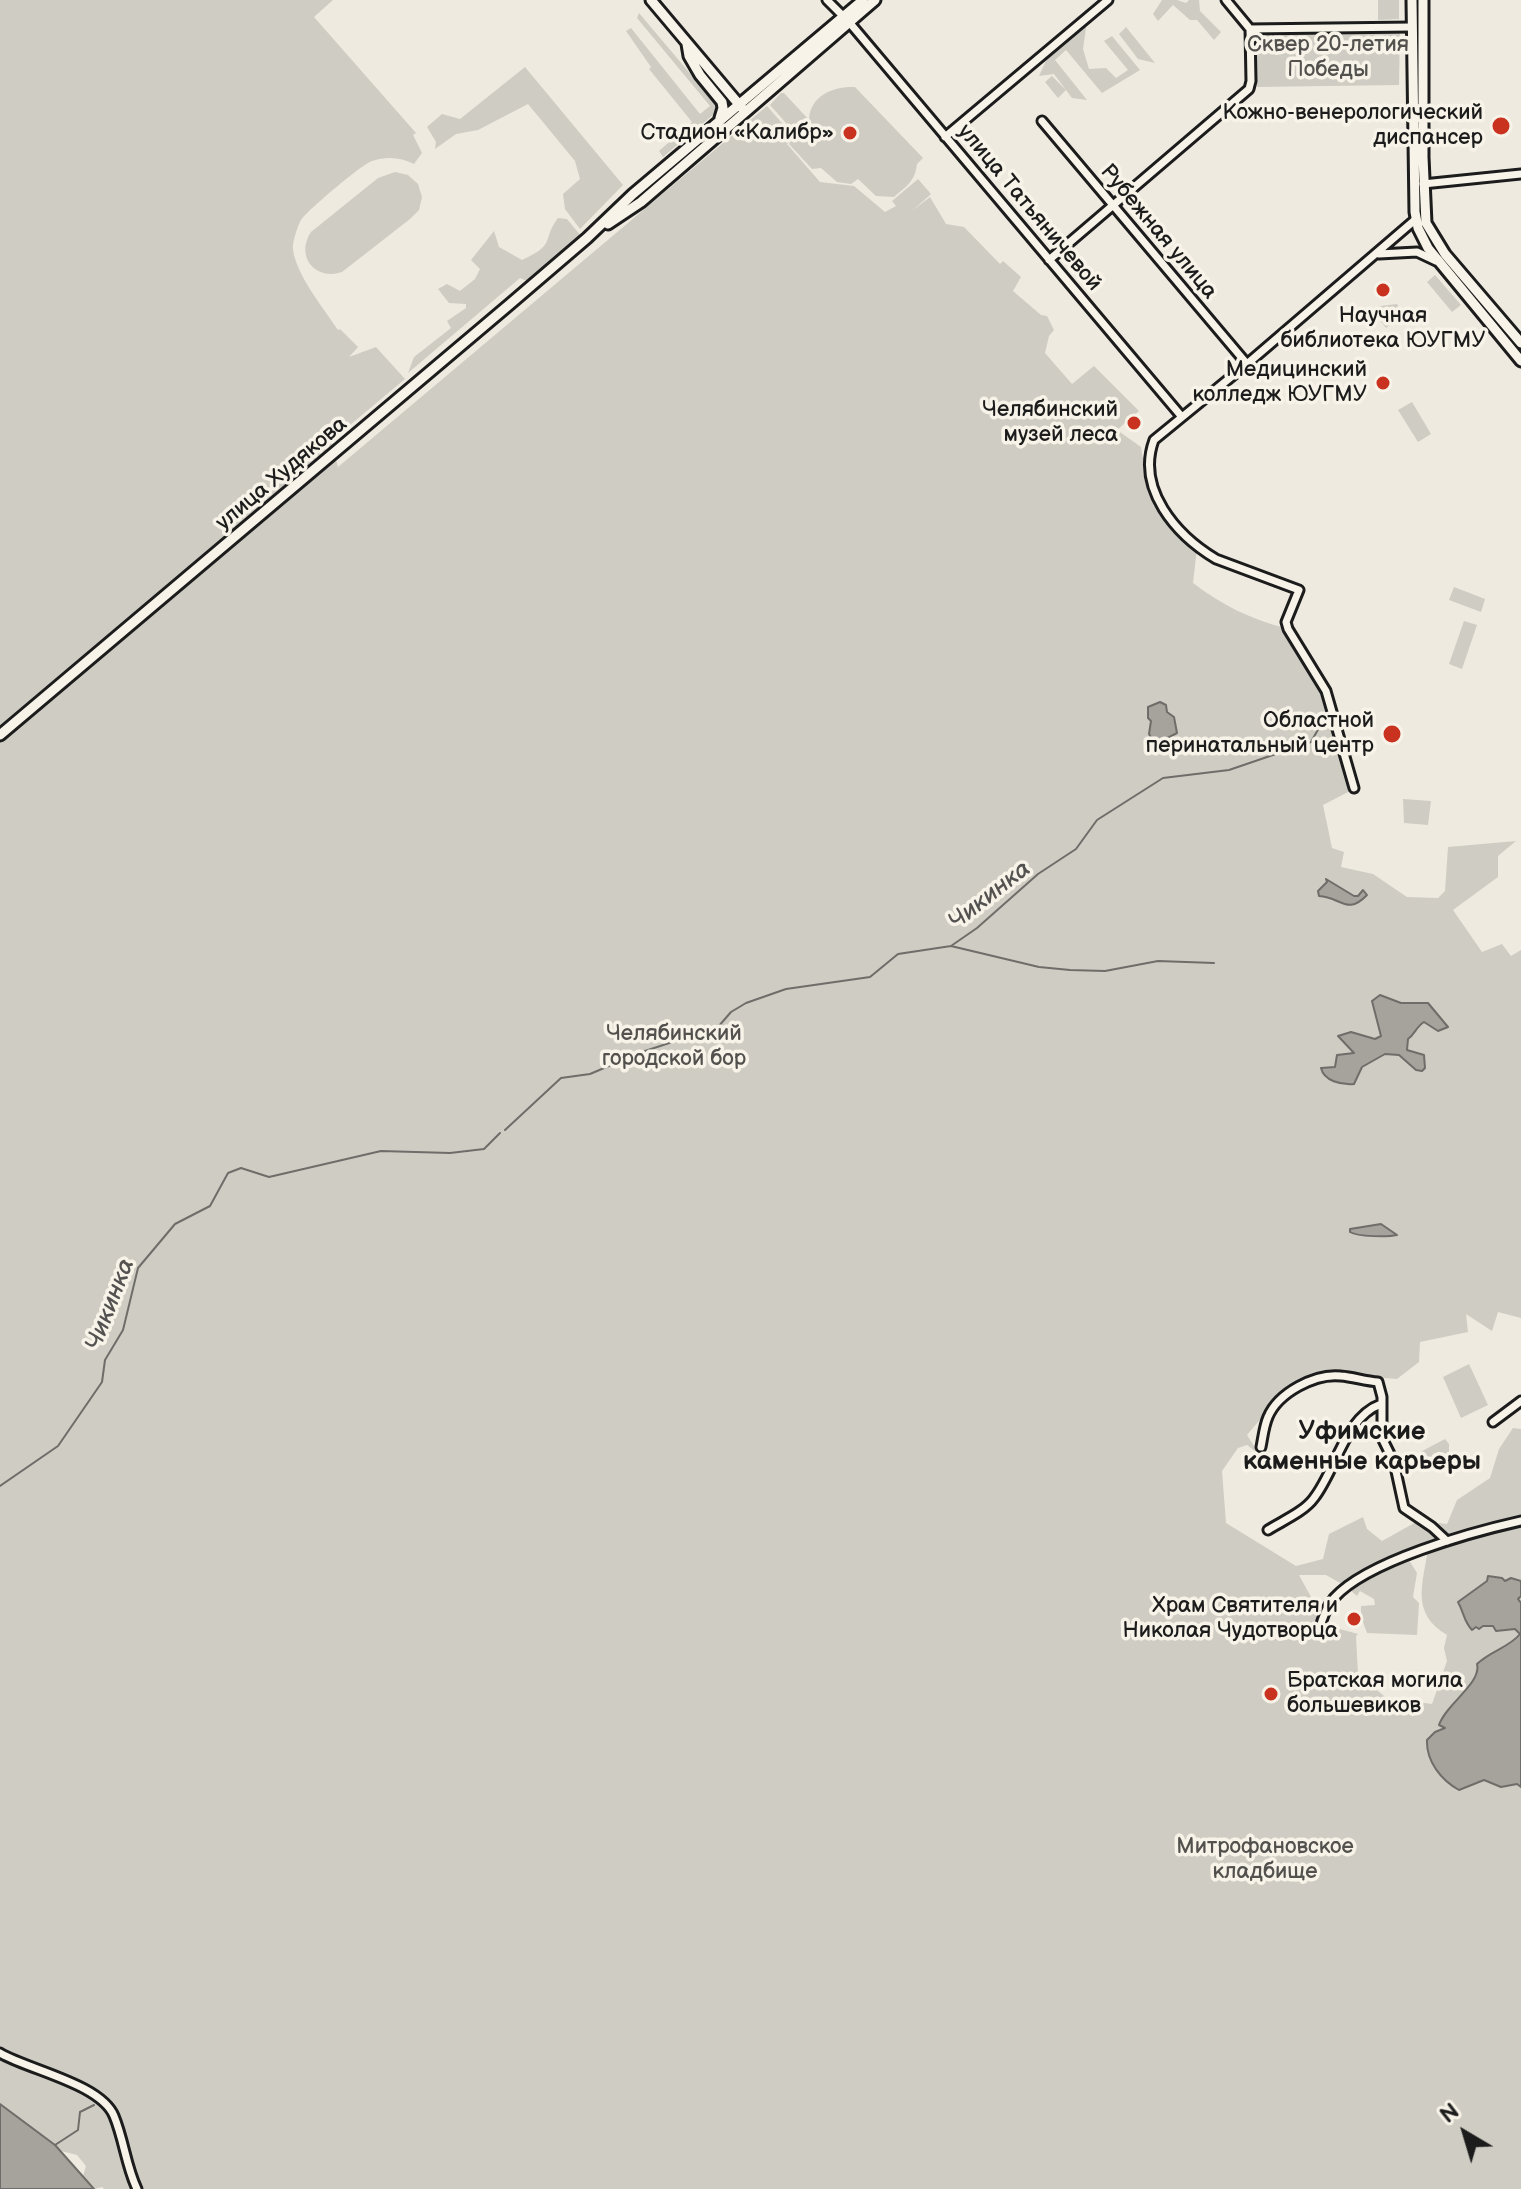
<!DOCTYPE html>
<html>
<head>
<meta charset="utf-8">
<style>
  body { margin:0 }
  #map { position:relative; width:1521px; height:2189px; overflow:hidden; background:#eeeae0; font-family:"Balsamiq Sans",sans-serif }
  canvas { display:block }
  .north { position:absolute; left:1425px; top:2093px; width:80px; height:80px; -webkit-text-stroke:6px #f7f3e8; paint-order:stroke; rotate:322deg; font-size:22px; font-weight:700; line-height:32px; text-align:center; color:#1c1c1c }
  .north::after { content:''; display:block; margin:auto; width:28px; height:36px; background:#1c1c1c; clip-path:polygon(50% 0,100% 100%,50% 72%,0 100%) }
</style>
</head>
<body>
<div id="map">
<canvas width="1521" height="2189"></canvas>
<div class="north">N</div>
</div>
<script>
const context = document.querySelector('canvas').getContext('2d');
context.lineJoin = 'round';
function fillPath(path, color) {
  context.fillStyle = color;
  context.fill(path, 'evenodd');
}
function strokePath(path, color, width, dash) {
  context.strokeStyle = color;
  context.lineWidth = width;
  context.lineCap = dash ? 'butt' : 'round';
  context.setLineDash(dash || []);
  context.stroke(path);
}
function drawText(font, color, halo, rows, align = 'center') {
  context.font = font + ' "Balsamiq Sans",sans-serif';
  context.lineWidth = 7;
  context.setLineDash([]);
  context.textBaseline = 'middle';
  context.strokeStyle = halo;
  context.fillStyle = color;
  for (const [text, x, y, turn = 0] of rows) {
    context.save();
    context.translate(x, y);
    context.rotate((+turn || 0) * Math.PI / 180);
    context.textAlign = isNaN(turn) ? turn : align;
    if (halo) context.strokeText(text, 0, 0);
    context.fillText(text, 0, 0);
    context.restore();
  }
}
fillPath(new Path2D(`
  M0 0H333L314 17 416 133 413 135 422 153 414 164C401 157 386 156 372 161 362 164 308 210 301 220 298 225 292 243 293 249 295 273 324 309 338 330L340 329 358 347 349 357 376 347 405 379 331 441 338 467 767 106 795 138 799 133 794 132 770 105 781 93H784L809 120C810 95 834 86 855 87L923 158 917 164C915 181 907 186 894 197L876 196 858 179 851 184 837 182 821 168 812 169 789 144 791 141 787 144 820 182 854 186 885 212 896 206 892 201 918 179 931 194 912 211 930 197 946 224 964 227 1000 264 1003 261 1021 277 1013 291 1041 315 1047 316 1054 330 1049 336 1045 353 1072 384 1094 366 1139 411 1117 430 1141 447C1148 496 1165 513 1197 548L1193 583C1222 605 1250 619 1285 628L1324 692 1352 790 1323 805 1332 848 1344 852 1341 867 1373 874 1407 897 1438 898 1445 891 1448 847 1516 841 1498 856V877L1453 910 1482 952 1502 944 1511 956 1521 950V1318L1498 1312 1492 1331 1466 1314 1468 1332 1420 1342 1419 1362 1397 1379 1315 1372 1273 1399 1263 1416 1247 1435 1259 1454 1247 1445 1238 1448 1222 1471 1226 1523 1296 1566 1323 1559 1329 1534 1363 1517 1367 1529 1382 1541 1418 1521 1447 1524 1457 1500 1490 1478 1499 1449 1513 1428 1521 1429V1515L1430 1540 1340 1583 1326 1575H1299L1311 1597 1322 1610 1320 1614 1325 1625 1358 1634 1356 1636 1358 1675 1394 1704 1409 1701 1432 1704 1447 1661 1444 1648 1447 1635C1410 1613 1423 1584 1428 1549L1521 1523V2189H104L102 2187 94 2189 83 2176 86 2166 77 2155 61 2151 0 2104Z
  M1162 0H1177L1186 3 1189 0H1199L1200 11 1221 32 1214 40 1197 20H1190L1173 5 1158 21 1153 14Z
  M1378 0H1399V19L1378 20Z
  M639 13 720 109 663 157 659 151 692 122 649 69 651 67 626 31 631 28 700 114 710 106 637 18Z
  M1087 21 1083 49 1089 69 1106 68 1116 78 1128 70 1104 41 1112 36 1140 70 1102 93 1066 50 1055 60 1087 100 1072 98 1066 90 1058 98 1045 82 1052 76 1066 90 1054 74 1039 76 1049 54Z
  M1126 27 1155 63 1138 59 1119 34Z
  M1400 29 1399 85 1257 87V30Z
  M525 67 623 185 580 229 565 209 563 194 580 179 575 161 528 104 478 130 456 134 435 149 436 142 427 127 442 114 460 119Z
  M395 172 408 175 418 184 422 197 419 210 410 219 342 272C315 281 295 256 311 232L378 178Z
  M558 218 567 219 581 236 527 281 520 278 408 373 414 357 451 328 447 321 466 308V304L449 303 438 289 447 284 460 291 475 279 480 269 471 260 494 231 499 247 522 260C557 244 541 241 558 218Z
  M1435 275 1461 305 1452 312 1427 282Z
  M1397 304 1403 313 1386 328 1374 312 1380 306Z
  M1412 402 1431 434 1418 442 1398 410Z
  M1454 587 1485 599 1481 612 1449 600Z
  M1464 621 1477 625 1462 669 1449 664Z
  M1403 799 1431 801 1428 825 1404 823Z
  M1469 1364 1488 1405 1461 1418 1443 1377Z
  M1445 1439 1449 1444V1461L1406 1462 1407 1459Z
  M1407 1557 1417 1573 1413 1597 1419 1603 1417 1635 1367 1633 1361 1617V1606L1375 1605 1374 1599 1360 1591 1357 1596 1349 1589Z`), '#cfccc3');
const water = new Path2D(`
  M1160 702 1166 705 1167 712 1174 717 1177 733 1160 742 1153 741 1149 734 1151 721 1148 718V707Z
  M1326 879 1354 896H1358L1363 890 1367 895C1347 916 1341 897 1319 896L1318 891 1327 882Z
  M1380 995 1401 1003H1428L1448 1027 1438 1031 1424 1022C1416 1027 1415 1034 1408 1039L1407 1050 1424 1055 1425 1068 1422 1071 1416 1070 1399 1055 1385 1054 1362 1067 1354 1084C1341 1085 1324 1081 1321 1068L1335 1067 1337 1055 1354 1053 1338 1036 1351 1032 1375 1039 1381 1036 1372 1001Z
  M1381 1224 1397 1235C1388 1237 1358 1237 1350 1232V1229Z
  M1488 1576 1502 1578 1505 1581 1511 1578 1521 1581V1596L1518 1599 1521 1603V1787L1517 1784 1501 1787 1484 1780 1459 1790C1441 1780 1426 1761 1427 1740L1435 1732 1445 1728 1439 1725C1446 1704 1482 1683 1477 1664 1490 1651 1510 1647 1520 1634L1515 1629 1496 1631 1493 1626H1483L1479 1629 1476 1627 1472 1630C1464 1622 1464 1613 1458 1602L1487 1581Z
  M0 2104 55 2145 94 2189H0Z`);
fillPath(water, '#a6a39d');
strokePath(water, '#6f6d69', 2);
strokePath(new Path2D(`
  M951 946 1039 967 1070 970 1105 971 1158 961 1214 963
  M645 1051 718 1027 731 1012 746 1003 786 989 870 977 898 954 951 946 977 928 1038 874 1076 849 1097 820 1163 778 1229 770 1311 742 1325 717
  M505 1130 561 1078 590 1074 642 1052
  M0 1486 58 1446 102 1382 105 1360 123 1330 138 1268 175 1224 210 1206 228 1173 241 1168 269 1177 381 1151 450 1153 484 1149 500 1133
  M55 2145 78 2130 80 2112 94 2105`), '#6f6d69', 2);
const minor = new Path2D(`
  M827 0 843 16
  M1226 0 1250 29 1412 27
  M849 22 1182 417
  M1042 121 1247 364
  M945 137 1108 0
  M1423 184 1521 174
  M1379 254 1417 252 1436 261
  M1049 260 1249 89 1251 81 1250 29
  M1354 788 1326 691 1288 629 1286 622 1299 590 1216 559C1176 535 1136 489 1154 440L1247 364 1416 219
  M1493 1422 1521 1401
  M1261 1447C1263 1437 1264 1426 1268 1417 1278 1393 1315 1373 1341 1376 1353 1377 1365 1381 1378 1382L1382 1397V1438L1394 1462 1404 1508 1432 1527 1447 1541
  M1268 1530C1282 1521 1304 1512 1314 1498 1336 1470 1345 1417 1381 1404
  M1319 1631C1322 1619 1326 1607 1334 1598 1367 1561 1472 1532 1521 1521
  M0 2053C29 2070 101 2084 114 2116 124 2140 126 2166 137 2189`);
const major = new Path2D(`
  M651 0 742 108
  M1412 0 1415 212 1418 228 1428 248 1521 361
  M1423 0V157L1426 223 1445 254 1521 343
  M687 44 689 56 700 75 722 102 723 108 720 118
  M608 224 641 202 875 0
  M0 735 510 304 587 238 633 194 863 0`);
strokePath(minor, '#1c1c1c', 13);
strokePath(major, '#1c1c1c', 15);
strokePath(minor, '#f7f3e8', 7);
strokePath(major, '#f7f3e8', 9);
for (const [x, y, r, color] of [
  [1501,126,10,"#c8321e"],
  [850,133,8,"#c8321e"],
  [1383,290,8,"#c8321e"],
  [1383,383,8,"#c8321e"],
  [1134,423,8,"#c8321e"],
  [1392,734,10,"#c8321e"],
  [1354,1619,8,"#c8321e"],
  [1271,1694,8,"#c8321e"]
]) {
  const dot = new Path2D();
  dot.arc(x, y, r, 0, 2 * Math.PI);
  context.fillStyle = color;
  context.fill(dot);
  strokePath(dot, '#f7f3e8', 3);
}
drawText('22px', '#52514e', '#f7f3e8', [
  ["Сквер 20-летия",1328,45],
  ["Победы",1328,70],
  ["Челябинский",674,1034],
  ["городской бор",674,1059],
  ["Митрофановское",1265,1847],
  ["кладбище",1265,1872]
]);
drawText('22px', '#1c1c1c', '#f7f3e8', [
  ["Кожно-венерологический",1483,113],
  ["диспансер",1483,138],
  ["Стадион «Калибр»",834,133],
  ["Научная",1383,316,"center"],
  ["библиотека ЮУГМУ",1383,341,"center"],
  ["Медицинский",1367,370],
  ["колледж ЮУГМУ",1367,395],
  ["Челябинский",1118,410],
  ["музей леса",1118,435],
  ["Областной",1374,721],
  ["перинатальный центр",1374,746],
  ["Храм Святителя и",1338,1606],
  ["Николая Чудотворца",1338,1631],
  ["Братская могила",1287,1681,"left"],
  ["большевиков",1287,1706,"left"]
], 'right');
drawText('22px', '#1c1c1c', '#f7f3e8', [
  ["улица Татьяничевой",1029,208,50],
  ["Рубежная улица",1158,232,50],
  ["улица Худякова",282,474,-40]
]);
drawText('italic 24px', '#535250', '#f7f3e8', [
  ["Чикинка",990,896,-38],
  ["Чикинка",111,1305,-69]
]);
drawText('bold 26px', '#1c1c1c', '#f7f3e8', [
  ["Уфимские",1362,1432],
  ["каменные карьеры",1362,1462]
]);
</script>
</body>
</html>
